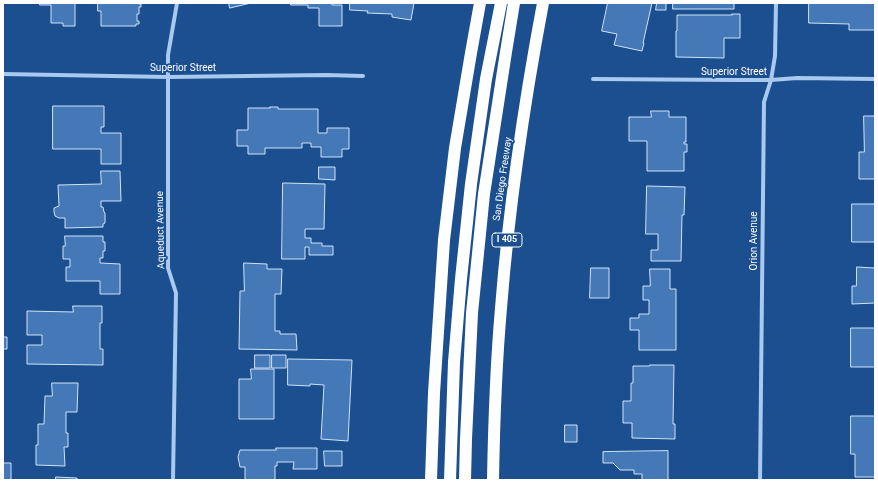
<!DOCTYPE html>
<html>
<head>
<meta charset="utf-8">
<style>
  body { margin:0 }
  #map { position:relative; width:878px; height:483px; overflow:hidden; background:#1b4f8f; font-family:Roboto,sans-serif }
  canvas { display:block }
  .frame { position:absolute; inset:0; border:4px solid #fff; pointer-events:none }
</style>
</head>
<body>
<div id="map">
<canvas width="878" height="483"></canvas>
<div class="frame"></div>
</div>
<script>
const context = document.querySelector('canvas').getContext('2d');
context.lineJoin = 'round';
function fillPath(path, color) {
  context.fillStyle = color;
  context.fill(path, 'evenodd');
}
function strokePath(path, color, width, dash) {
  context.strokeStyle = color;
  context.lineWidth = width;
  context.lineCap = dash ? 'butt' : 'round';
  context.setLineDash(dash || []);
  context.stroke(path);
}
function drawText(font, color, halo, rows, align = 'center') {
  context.font = font + ' Roboto,sans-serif';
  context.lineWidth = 3.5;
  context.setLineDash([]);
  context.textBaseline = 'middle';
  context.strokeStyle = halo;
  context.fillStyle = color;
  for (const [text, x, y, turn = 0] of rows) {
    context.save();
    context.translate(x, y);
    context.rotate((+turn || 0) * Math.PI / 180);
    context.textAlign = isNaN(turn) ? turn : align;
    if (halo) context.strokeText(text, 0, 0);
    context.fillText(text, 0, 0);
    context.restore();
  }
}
const building = new Path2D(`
  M40 3H75V26H63V23H51V5H40Z
  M98 3H139V4H141V7H139V14H137V21H139V24H136V26H101V11H98Z
  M229 3H251L230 8Z
  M291 3H332V5H342V26H319V8H308V5H291Z
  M350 3H414L411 20 392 17V14L367 13 368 11 350 10Z
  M608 3H652L643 43H644L642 51 614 45 617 34 602 31Z
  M657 3H666V10H656Z
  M673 3H734V9H673Z
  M809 3H875V30H849V24L809 23Z
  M732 14H740V38H724V58L676 57V31H677V15H732Z
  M53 106H104V127H101V133H121V164H101V149H53Z
  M270 107H278V109H318V133H327V128H349V149H342V157H321V147H311V143H302V148H265V154H248V146H237V130H248V108H270Z
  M651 111H669V117H686V142H684V144H687V152H684V171H647V141H629V117H651Z
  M864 116H875V179H859V152H864Z
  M319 167H335V180L319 179Z
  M101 171H120L121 201H101V207H103L104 212 105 213V223L103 224V227L65 228V218H59L55 216 54 212V208L59 206 58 185 101 184Z
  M283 183 325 184 324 229H305V238H311V243H322V246H333V255H309V247H305V259H282Z
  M647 186 685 187 684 215H682L681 261H651V250H658V234H646Z
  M852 204H875V242H852Z
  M65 236H103V242H105V251H103V258H100V263L120 264V294H100V281H66V267H70V259H63V246H65Z
  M244 263 267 264V269H282L281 294H275V331H280V334H296L297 350 239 349 240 291H244Z
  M857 267 875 268V303L852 304V286H856Z
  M591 268H609V298H590Z
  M650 269H670V289H676V350H639V330H630V318H639V314H649V300H643V286H650Z
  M73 306H102V323H100V349H103V365L27 364V345H42V335H27V311L73 312Z
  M851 328H875V367H851Z
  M3 337H7V349H3Z
  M255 355H270V368H255Z
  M272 355H286V368H272Z
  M288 359 352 360 348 441 321 439 324 385 310 384V386L288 385Z
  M650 365H674L673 424H675V439L632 438V423H623V401H631V383H633V366H649Z
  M251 369H274V419H239V379H251Z
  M52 383H78L77 412H66V433H68V447H64L65 466 36 465V445H38V424H44L45 396H52Z
  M851 416H875V477H855V454H851Z
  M565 425H577V442H565Z
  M276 448H317V469H293L294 462H277V466H275V480H245V467H240L238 457 240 450H276Z
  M324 451H342V466H325Z
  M668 451V480H642V474H634V470H620L613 463H603V452Z
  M3 463H11V480H3Z
  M56 477 77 478V480H56Z`);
fillPath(building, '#4478b7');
strokePath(building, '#cfe3fa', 1);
strokePath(new Path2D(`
  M3 74 168 77 326 75 363 76
  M593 79 734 80H771L797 78 875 79
  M173 480 176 293 168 268V55L177 3
  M760 480 764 102 771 80 775 56 776 3`), '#a9c9ee', 4);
strokePath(new Path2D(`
  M431 480 434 393 444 240 455 148 471 53 480 3
  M450 480 454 362 461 279 471 184 486 79 501 3
  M465 480 466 439 472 313 484 194 506 52 514 3
  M493 480C494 423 496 365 501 308 509 206 524 104 543 3`), '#fff', 12);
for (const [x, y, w] of [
  [507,240,30]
]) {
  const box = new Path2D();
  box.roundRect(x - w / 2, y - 7, w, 14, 3);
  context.fillStyle = '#1b4f8f';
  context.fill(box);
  strokePath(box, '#fff', 1);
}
drawText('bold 9px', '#fff', null, [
  ["I 405",507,240]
]);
drawText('10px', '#fff', '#1b4f8f', [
  ["Superior Street",183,68],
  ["Superior Street",734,72],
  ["San Diego Freeway",503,179,-82],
  ["Aqueduct Avenue",161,230,-91],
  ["Orion Avenue",754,241,-90]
]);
</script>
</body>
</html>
